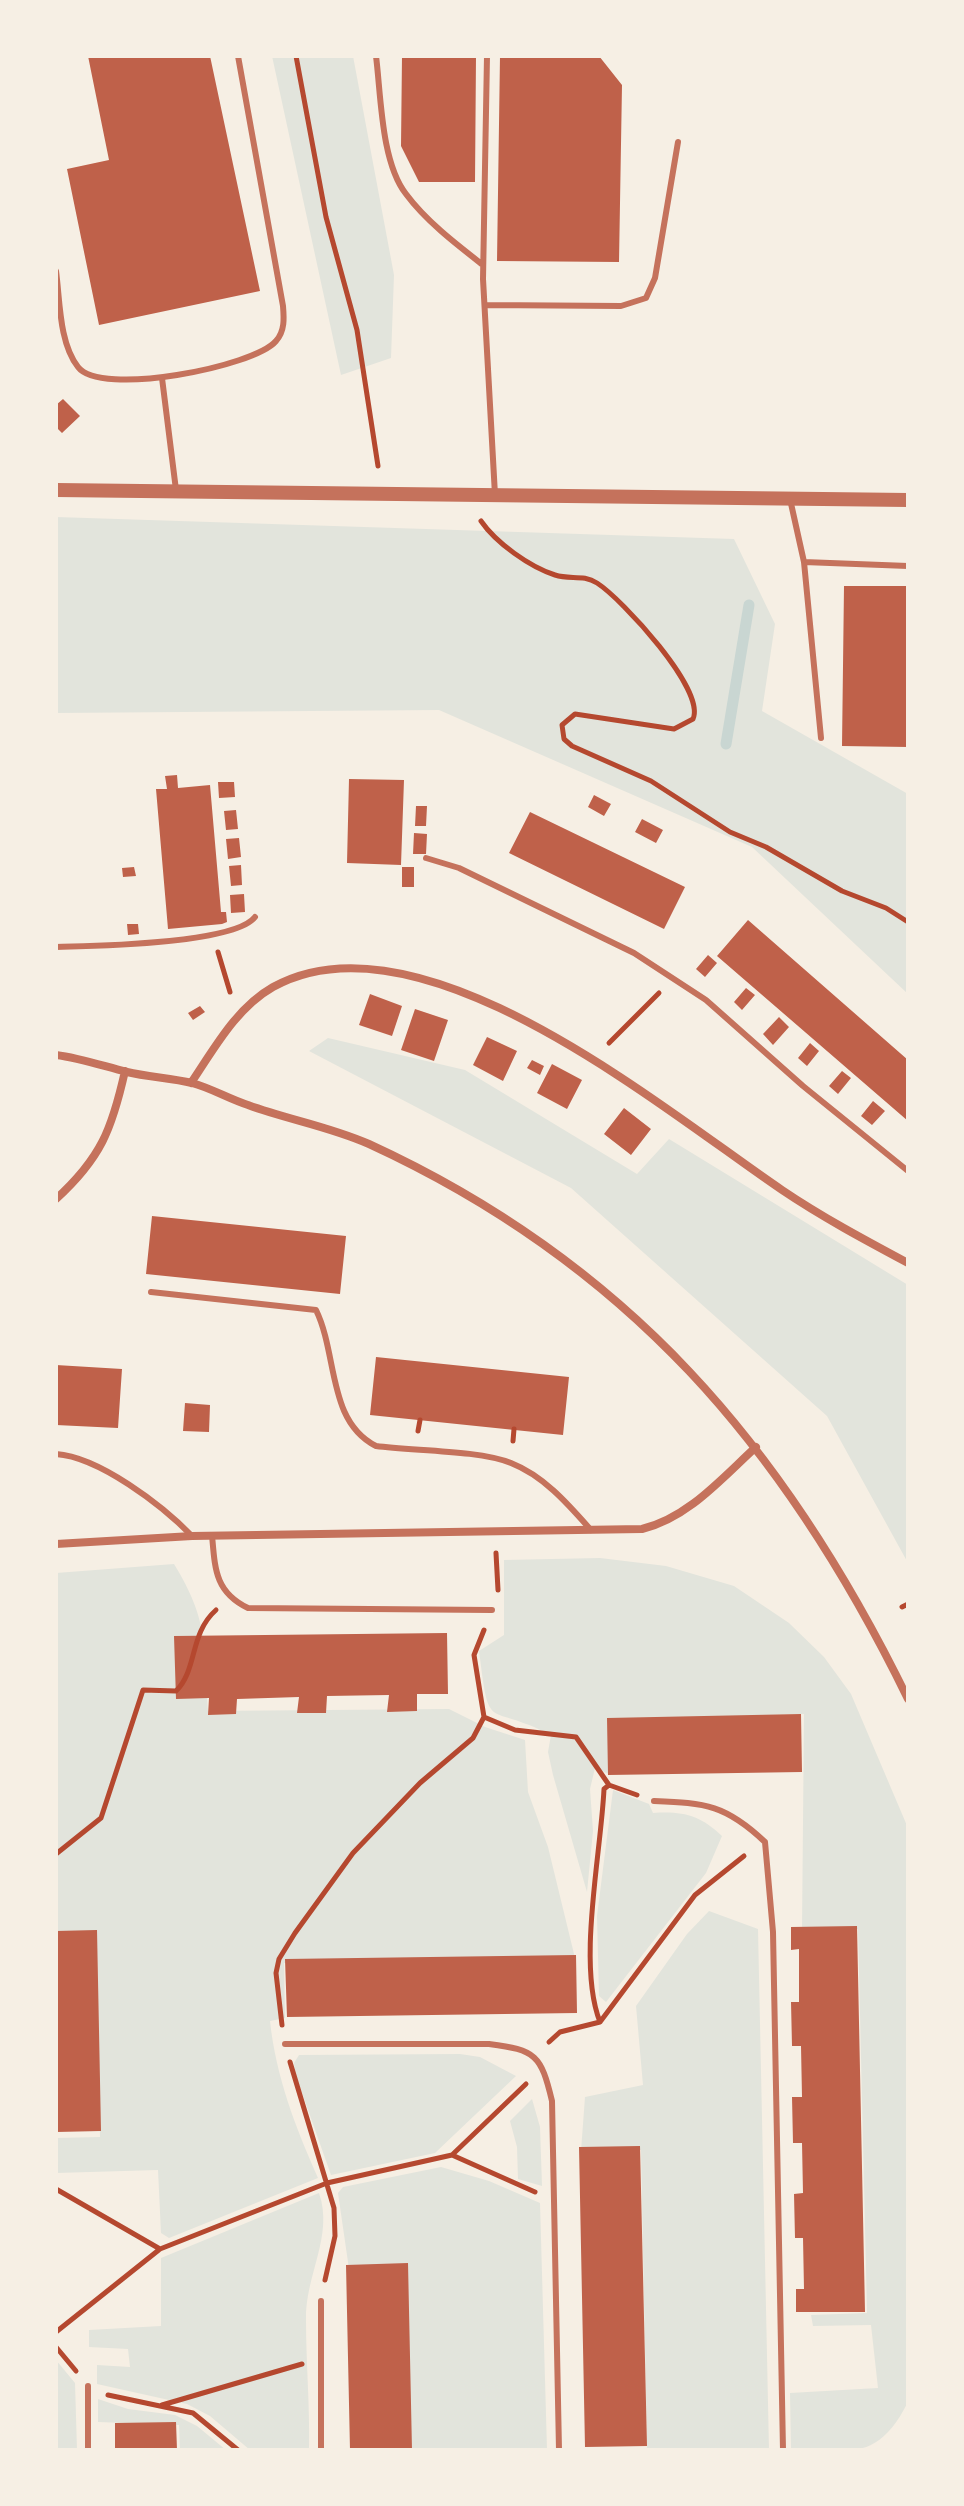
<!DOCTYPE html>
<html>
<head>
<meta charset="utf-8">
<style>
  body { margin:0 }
  #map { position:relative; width:964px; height:2506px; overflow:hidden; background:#f6efe4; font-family:Figtree,sans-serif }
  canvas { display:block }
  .frame { position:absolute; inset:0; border:58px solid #f6efe4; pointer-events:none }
</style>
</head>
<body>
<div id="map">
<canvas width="964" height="2506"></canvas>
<div class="frame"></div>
</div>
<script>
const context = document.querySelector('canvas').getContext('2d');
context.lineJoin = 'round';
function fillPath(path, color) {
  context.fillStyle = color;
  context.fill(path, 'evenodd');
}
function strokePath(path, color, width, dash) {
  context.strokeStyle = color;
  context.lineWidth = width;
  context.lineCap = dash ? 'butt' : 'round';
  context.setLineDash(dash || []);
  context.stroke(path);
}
fillPath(new Path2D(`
  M272 56H353L394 275 391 358 341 375Z
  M56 517 734 539 775 624 762 711 908 794V994L752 847 439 710 56 713Z
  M328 1038 465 1070 637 1174 669 1139 908 1285V1563L827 1416 571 1188 309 1051Z
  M600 1558 666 1566 734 1586 789 1623 824 1657 851 1694 908 1828V2402C877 2463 850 2450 791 2450L790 2393 878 2388 871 2325 813 2326 811 2315 867 2313 858 1929 802 1930 804 1714 609 1720 611 1775 595 1768 590 1789 593 1831 587 1892 553 1775 548 1752 551 1735C485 1701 490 1736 479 1651L504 1635V1560Z
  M174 1564C209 1621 204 1646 208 1711L449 1709 485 1727 525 1740 528 1792 548 1847 575 1958 284 1963 285 2018 270 2021C276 2077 295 2126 318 2178L169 2238 161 2233 158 2170 56 2173V2138L100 2137 96 1932H56V1573Z
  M613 1790 649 1804 653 1813C683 1811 700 1815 722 1836L706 1873 606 2002 599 1996 597 1916Z
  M709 1911 758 1929 769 2450H586L647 2448 641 2150 581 2151 585 2097 643 2085 636 2006 687 1934Z
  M460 2054 480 2057 516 2076 435 2153 331 2175 295 2073 294 2063 299 2055Z
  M532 2099 540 2127 542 2186 518 2179 517 2147 510 2121Z
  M441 2167 489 2181 540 2203 547 2450H411L349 2269 338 2193 343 2187Z
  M319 2193C334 2236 305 2275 306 2320 306 2363 310 2406 309 2450H250L210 2416 187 2404 97 2384V2365L130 2367 128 2349 89 2347V2330L161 2326V2258Z
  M56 2360 75 2383 77 2450H56Z
  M98 2399 128 2409 175 2415 197 2426 226 2450H180L179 2425 98 2422Z`), '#e2e4dc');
strokePath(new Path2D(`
  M726 744 749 605`), '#c9d6d2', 11);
fillPath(new Path2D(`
  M88 56H210L260 291 99 325 67 169 109 160Z
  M402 56H476L475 182H419L401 146Z
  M500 56H599L622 85 619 262 497 261Z
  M63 399 80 416 62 433 56 427V405Z
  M844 586H908V747L842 746Z
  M177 775 178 788 210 785 221 912H226L227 922 222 924 168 929 156 789H167L165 776Z
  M349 779 404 780 401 865 347 863Z
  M218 782H234L235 797 219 798Z
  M594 795 611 804 604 816 588 807Z
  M416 806H427L426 826H415Z
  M236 810 238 829 226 830 224 811Z
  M530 812 685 887 664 929 509 853Z
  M642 819 663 830 656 843 635 832Z
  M414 833 427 834 426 854H413Z
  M239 838 241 857 228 859 226 839Z
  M241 865 242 885 231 886 229 866Z
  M134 867 136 876 123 877 122 868Z
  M402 867H414V887H402Z
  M244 894 245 912 231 913 230 895Z
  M748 920 908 1060V1121L717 956Z
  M127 924H138L139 934 128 935Z
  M708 955 717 963 705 977 696 969Z
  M746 988 755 995 742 1010 734 1002Z
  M370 994 402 1006 392 1036 359 1025Z
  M200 1006 205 1012 193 1020 188 1013Z
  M415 1009 448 1020 434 1061 401 1050Z
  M779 1017 789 1027 773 1045 763 1034Z
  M487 1037 517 1051 503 1081 473 1065Z
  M810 1043 819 1051 807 1066 798 1058Z
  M532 1060 544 1066 540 1075 527 1068Z
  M552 1064 582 1080 567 1109 537 1093Z
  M842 1071 851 1078 838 1094 829 1086Z
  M873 1101 885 1111 872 1125 861 1116Z
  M624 1108 651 1129 631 1155 604 1134Z
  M152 1216 346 1236 340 1294 146 1274Z
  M376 1357 569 1377 563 1435 370 1415Z
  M56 1365 122 1369 118 1428 56 1425Z
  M185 1403 210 1405 209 1432 183 1431Z
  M447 1633 448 1694H417V1711L387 1712 389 1695 327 1696 326 1713H297L299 1697 237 1699 236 1714 208 1715 209 1698 176 1699 174 1636Z
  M801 1714 802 1772 608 1775 607 1718Z
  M857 1926 865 2312H796V2289H804L803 2238H795L794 2194 803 2193 802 2143H793L792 2097H802L801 2046H792L791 2002H799V1949L791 1950V1927Z
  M97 1930 101 2131 56 2132V1931Z
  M576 1955 577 2013 287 2017 285 1959Z
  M640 2146 647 2446 585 2447 579 2147Z
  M408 2263 412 2450H350L346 2265Z
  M176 2422 177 2450H115V2423Z`), '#bf614a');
strokePath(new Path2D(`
  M296 56 326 217 357 330 378 466
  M481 521C496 543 530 567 555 575 570 580 583 574 597 583 622 599 706 690 693 719L674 729 575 714 562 725 564 739 572 746 651 781 730 832 766 847 842 891 886 908 908 922
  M218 952 230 992
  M609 1043 659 993
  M418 1431 420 1420
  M513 1441 514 1429
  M496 1553 498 1590
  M902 1607 908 1604
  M484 1630 474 1655 484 1717 515 1730 576 1737 609 1785 637 1795
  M56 1854 101 1818 143 1690 176 1691C198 1669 189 1634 216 1610
  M600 2022C577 1964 601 1854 604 1789L609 1785
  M282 2025 276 1973 279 1959 295 1933 353 1853 420 1783 473 1738 484 1717
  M549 2042 560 2032 600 2022 695 1895 744 1856
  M290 2062 334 2208 335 2236 325 2280
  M452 2155 535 2192
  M56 2189 160 2249
  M56 2332 160 2249 327 2183 452 2155 526 2084
  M56 2347 76 2371
  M108 2395 193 2413 238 2450
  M162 2405 302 2364`), '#b5482f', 5);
strokePath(new Path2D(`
  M376 56C381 95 381 162 406 194 426 221 456 244 483 265
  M487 56 483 279 495 495
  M56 271C60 300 59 343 78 367 100 397 254 367 276 341 285 331 284 318 283 306L238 56
  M485 305 621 306 646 298 655 278 678 142
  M162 378 176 490
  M790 499 804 562 821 738
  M804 562 908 566
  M426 858 459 868 634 953 706 1000 803 1086 908 1171
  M56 947C94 946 234 944 255 917
  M151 1292 316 1310C338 1355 327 1421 376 1446 413 1451 479 1450 511 1463 544 1476 568 1504 591 1530
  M56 1454C99 1457 162 1505 192 1536
  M212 1535C215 1569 215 1592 248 1608L492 1610
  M654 1801C706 1803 726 1805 765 1842L773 1932 783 2450
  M285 2044H489C536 2050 541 2055 552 2101L559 2450
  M88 2386V2450
  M321 2450V2301`), '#c5725c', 6);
strokePath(new Path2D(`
  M56 1055C80 1058 103 1066 127 1072 148 1077 171 1078 192 1083 211 1088 229 1099 248 1105 289 1120 328 1126 369 1144 628 1263 785 1447 908 1699
  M191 1083C214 1049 236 1008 273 987 421 905 665 1111 782 1190 822 1217 865 1240 908 1263
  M56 1199C101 1158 112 1129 125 1071
  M56 1544 192 1536 642 1529C688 1518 722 1478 756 1447`), '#c5725c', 8);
strokePath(new Path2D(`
  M56 490 908 500`), '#c5725c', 14);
</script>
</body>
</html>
